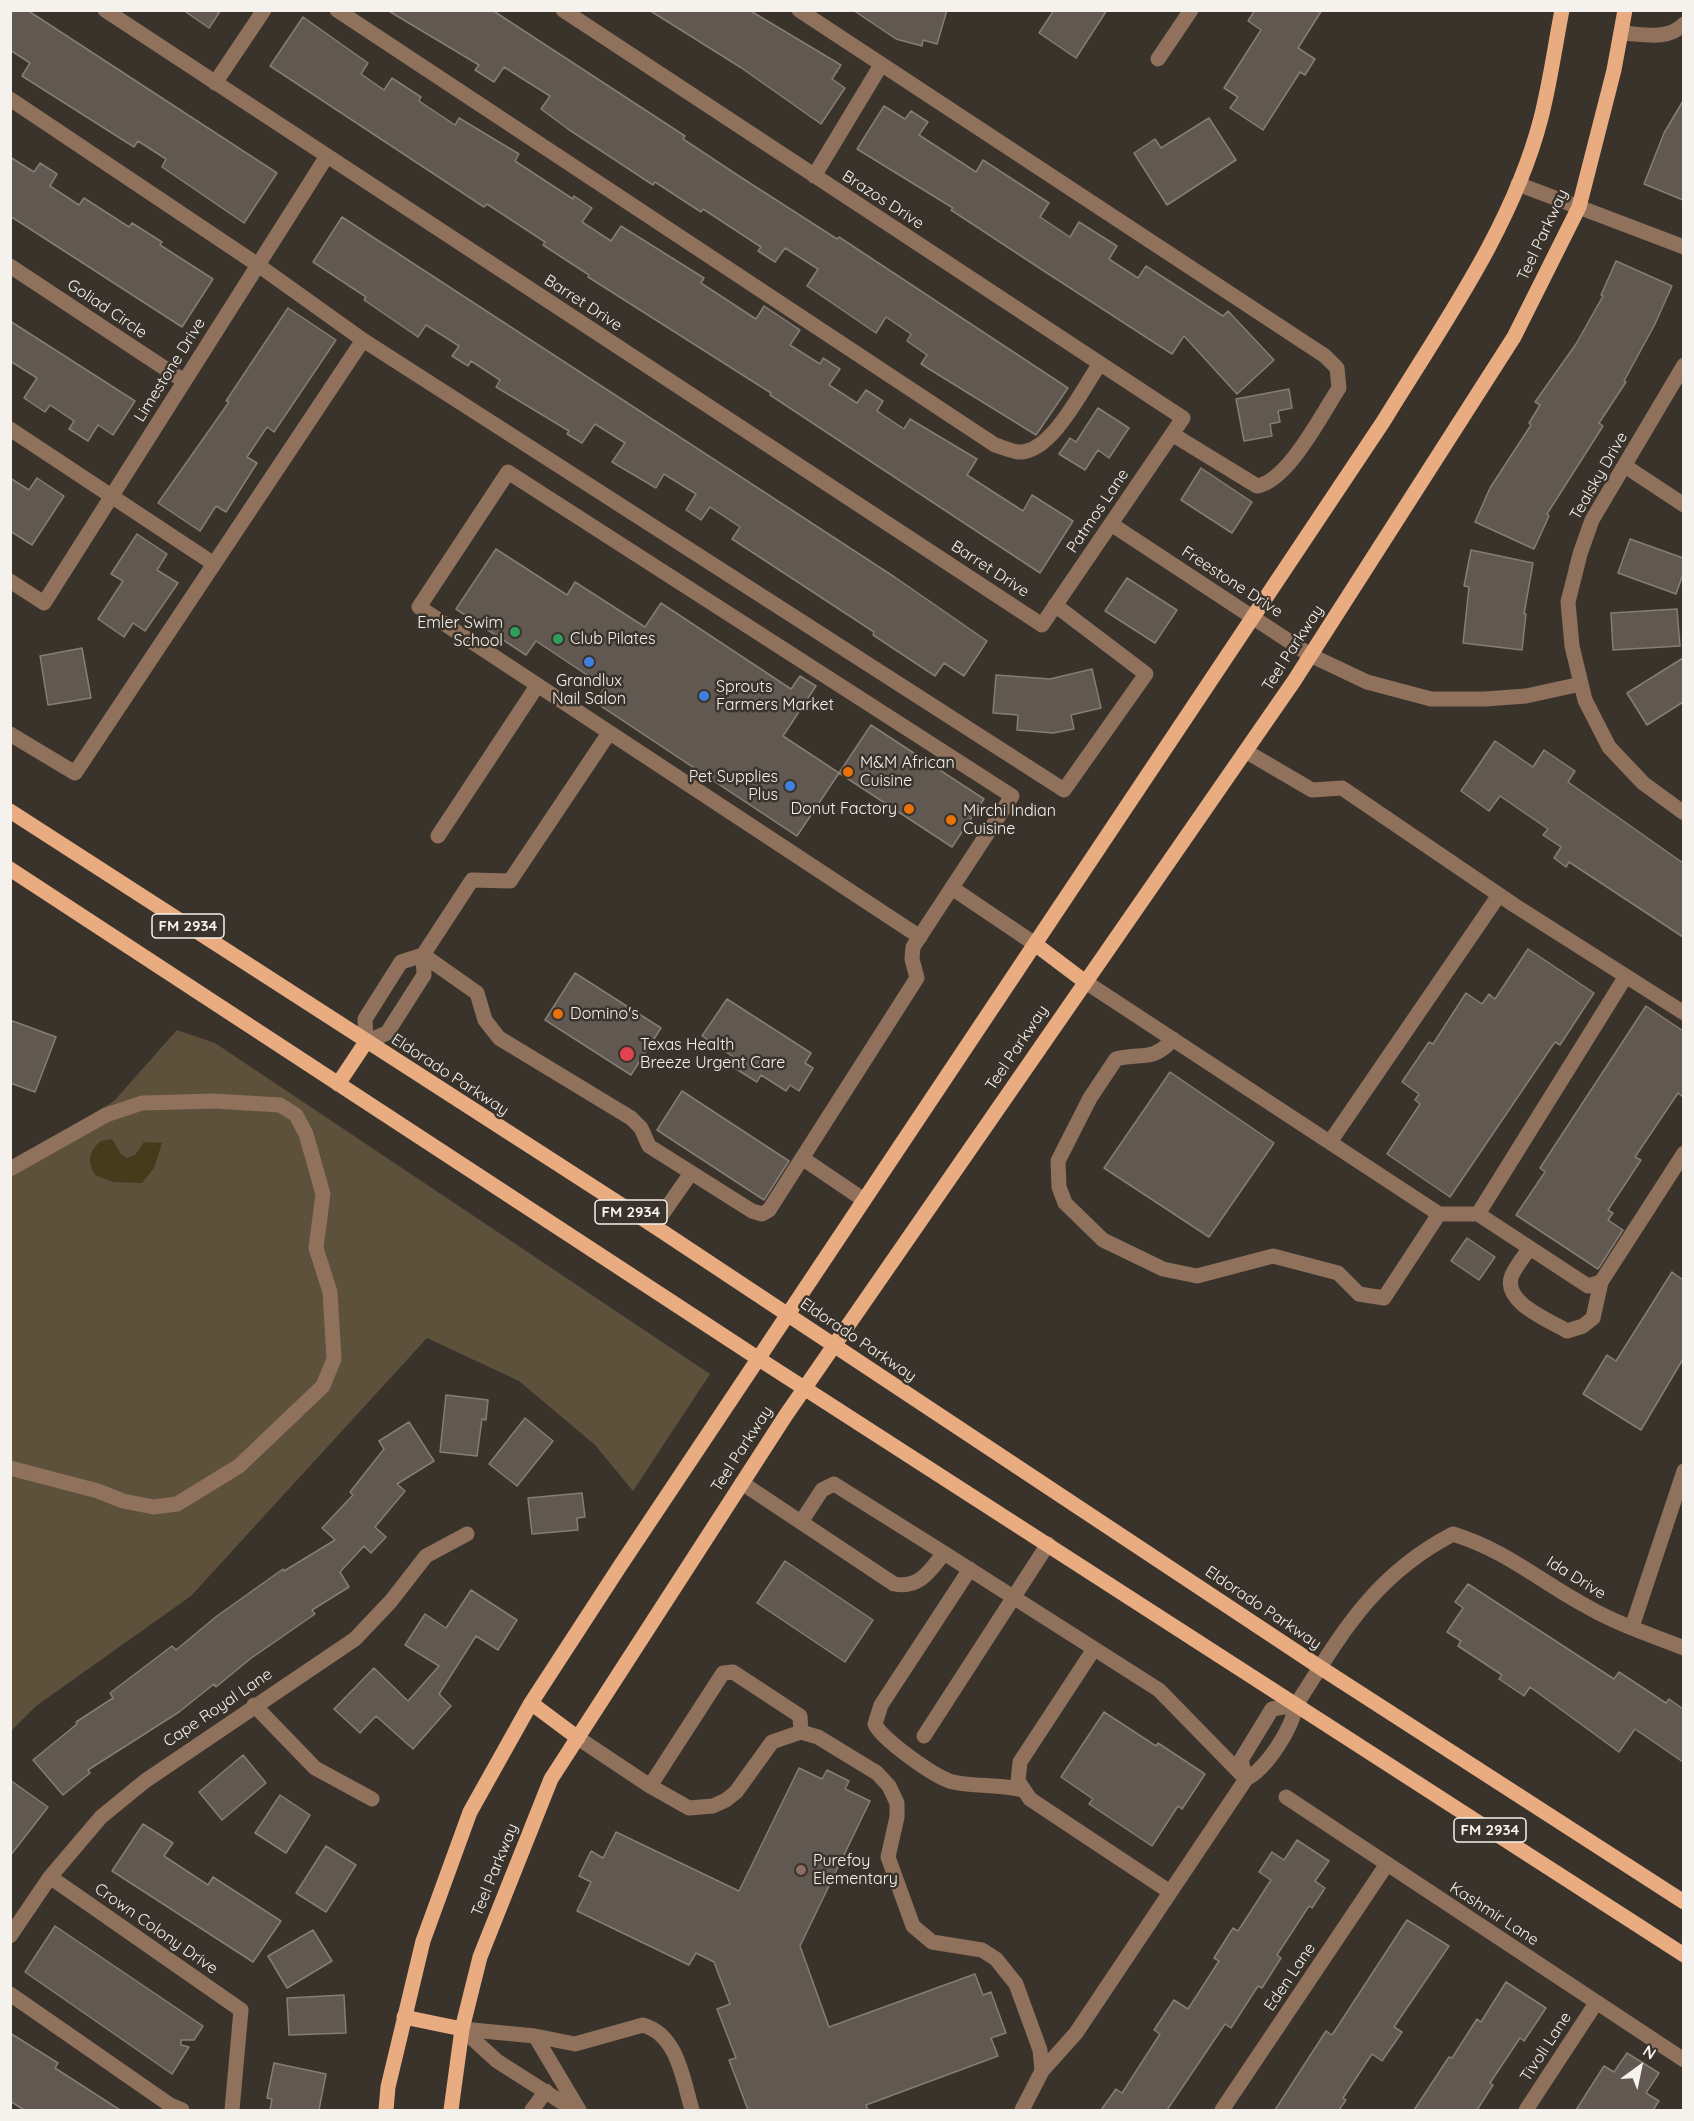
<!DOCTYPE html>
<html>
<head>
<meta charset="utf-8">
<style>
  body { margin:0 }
  #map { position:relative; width:1694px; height:2121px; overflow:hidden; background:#39332b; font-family:Quicksand,sans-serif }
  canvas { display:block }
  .frame { position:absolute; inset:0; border:12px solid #f5f1ec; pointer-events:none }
  .north { position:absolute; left:1610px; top:2037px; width:60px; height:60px; -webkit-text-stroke:4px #39332b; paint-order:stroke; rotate:33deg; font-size:16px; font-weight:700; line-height:24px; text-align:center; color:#f5f1ec }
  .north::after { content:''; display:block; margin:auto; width:21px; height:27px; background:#f5f1ec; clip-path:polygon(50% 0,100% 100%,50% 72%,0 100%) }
</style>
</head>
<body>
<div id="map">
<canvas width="1694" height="2121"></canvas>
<div class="frame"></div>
<div class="north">N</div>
</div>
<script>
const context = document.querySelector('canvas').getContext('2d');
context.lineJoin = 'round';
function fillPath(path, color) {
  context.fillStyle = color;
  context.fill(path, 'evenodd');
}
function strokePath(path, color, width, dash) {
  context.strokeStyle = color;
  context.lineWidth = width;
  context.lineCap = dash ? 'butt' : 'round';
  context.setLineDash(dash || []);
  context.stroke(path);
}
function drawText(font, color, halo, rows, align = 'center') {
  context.font = font + ' Quicksand,sans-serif';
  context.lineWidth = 5;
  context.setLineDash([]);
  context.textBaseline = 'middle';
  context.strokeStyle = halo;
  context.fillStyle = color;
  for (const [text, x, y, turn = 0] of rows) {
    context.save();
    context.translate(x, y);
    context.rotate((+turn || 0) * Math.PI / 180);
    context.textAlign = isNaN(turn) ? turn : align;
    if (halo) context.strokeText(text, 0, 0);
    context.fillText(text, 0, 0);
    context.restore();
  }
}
fillPath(new Path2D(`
  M177 1030 215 1043 710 1374 633 1491 595 1445 519 1381 427 1338 191 1596 36 1706 11 1731V1164L114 1101Z`), '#5e513c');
fillPath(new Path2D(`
  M112 1139 121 1154 127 1158 135 1155 144 1142 162 1143 154 1168 142 1183 113 1182 95 1175C87 1161 88 1152 101 1141Z`), '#443c1b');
const building = new Path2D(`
  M10 10H27L277 173 244 223 162 167 166 159 138 141 134 147 22 76 30 63 10 50Z
  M183 10H221L209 28Z
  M387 10H492L685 136 683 139 742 178 837 239 839 237 1068 388 1036 435 921 364 927 355 907 341 911 334 886 317 876 333 807 286 818 269 785 248 775 262 758 251 761 247 703 209 701 212 655 182 653 185 568 129 541 109 550 96 518 76 504 67 494 82 475 70 479 65Z
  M649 10H749L841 65 832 79 845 88 821 124 740 67Z
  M853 10H947L937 44 923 40 922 46 896 39Z
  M1054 10H1107L1076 58 1039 33Z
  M1255 10H1322L1298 48 1315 59 1305 75 1300 72 1263 130 1230 108 1238 97 1224 88 1261 30 1248 21Z
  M303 17 368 63 361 74 384 90 392 78 421 97 419 101 455 125 459 118 519 154 515 161 573 199 574 196 592 208 582 222 611 241 621 226 704 278 701 283 756 319 764 306 800 330 790 345 820 364 823 358 840 369 829 385 857 403 866 390 883 401 877 411 904 429 910 419 977 459 967 475 1023 511 1032 495 1073 521 1040 573 770 395 771 393 588 277 589 275 543 245 545 242 487 204 484 207 270 66Z
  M1683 101V200L1644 184 1664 133Z
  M884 106 905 119 911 111 928 122 919 135 976 172 983 160 1049 203 1040 217 1070 237 1079 222 1117 246 1109 259 1138 278 1146 266 1223 316 1228 311 1274 360 1237 394 1184 336 1172 354 1047 273 951 210 953 208 857 149Z
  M1209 118 1236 160 1167 205 1134 153 1155 139 1161 148Z
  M10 157 34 172 40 163 57 174 50 186 79 205 84 198 129 227 132 223 162 242 160 245 213 279 182 327 10 216Z
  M342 217 896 578 987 641 964 676 944 663 935 676 873 635 874 632 732 539 740 527 710 507 701 520 686 510 696 494 664 474 656 488 612 462 625 443 595 424 582 443 567 434 569 431 496 387 500 380 471 361 468 366 452 356 459 346 426 325 418 337 364 300 366 297 313 262Z
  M1616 261 1672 286 1654 326 1624 381 1626 382 1599 423 1603 426 1547 514 1549 516 1534 549 1475 522 1490 488 1531 425 1529 423 1540 405 1535 402 1576 344 1603 296 1601 295Z
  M288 308 336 340 274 432 267 427 247 457 257 463 226 512 216 506 200 531 158 503 229 402 226 401Z
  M10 321 135 401 113 435 98 425 88 441 69 429 74 421 50 405 45 412 24 398 37 378 10 361Z
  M1289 389 1292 408 1278 411 1280 422 1270 424 1272 436 1244 441 1236 399Z
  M1098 408 1129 428 1109 458 1098 450 1085 470 1059 454 1070 438 1076 442Z
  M1201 468 1252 502 1232 533 1181 500Z
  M10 478 29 490 37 478 64 496 32 545 10 531Z
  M137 534 167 554 157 570 178 583 145 631 133 623 124 637 98 619 123 581 111 574Z
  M1630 539 1683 558V574L1676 594 1618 573Z
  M496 549 567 595 575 582 645 627 661 603 791 689 800 676 816 686 783 736 839 773 797 836 595 702 605 687 536 641 526 655 456 609Z
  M1471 550 1533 563 1524 614H1526L1522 650 1463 643 1469 587 1464 586Z
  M1127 578 1177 610 1155 643 1105 611Z
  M1677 609 1680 646 1613 650 1611 613Z
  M82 648 91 698 48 705 40 656Z
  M1683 658V702L1647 725 1627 693Z
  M1092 669 1101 708 1071 715 1074 729 1053 733 1017 730 1018 715 993 713 996 675 1050 679Z
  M871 725 984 799 952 847 839 773Z
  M1495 741 1533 767 1544 750 1575 771 1568 782 1683 863V937L1569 862 1566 867 1554 858 1561 847 1543 835 1548 829 1500 796 1489 811 1461 791Z
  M1528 949 1594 993 1560 1045 1555 1042 1450 1197 1387 1154 1420 1104 1415 1100 1419 1094 1402 1082 1429 1042 1433 1044 1466 993 1482 1004 1489 994 1495 999Z
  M575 973 661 1028 631 1075 545 1020Z
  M727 999 811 1053 805 1063 813 1068 799 1091 790 1085 786 1091 761 1075 757 1082 736 1069 741 1062 702 1036Z
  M1646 1006 1683 1031V1097L1678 1093 1635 1157 1641 1160 1608 1210 1613 1213 1608 1220 1623 1230 1598 1269 1516 1215 1545 1172 1540 1168Z
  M10 1020 56 1037 35 1092 10 1083Z
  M1170 1072 1274 1143 1209 1237 1104 1168Z
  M682 1091 789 1161 764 1200 657 1130Z
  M1467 1238 1495 1257 1479 1280 1451 1261Z
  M1672 1272 1683 1280V1359L1641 1430 1583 1394 1607 1355 1616 1361Z
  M446 1395 488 1400 486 1420 482 1419 477 1456 440 1452Z
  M525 1418 553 1441 517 1486 489 1464Z
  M409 1422 434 1461 397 1484 405 1491 375 1527 386 1537 371 1553 364 1546 340 1572 349 1587 312 1610 315 1614 250 1659 216 1687 214 1684 179 1712 88 1770 90 1773 63 1795 33 1760 77 1724 76 1722 113 1698 110 1693 172 1646 176 1650 217 1616 283 1569 284 1571 335 1540 322 1528 353 1495 350 1492 384 1449 379 1441Z
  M582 1493 585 1517 577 1518 578 1530 532 1534 528 1498Z
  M785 1561 873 1620 845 1662 757 1603Z
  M1468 1584 1614 1679 1619 1672 1666 1703 1669 1699 1683 1709V1762L1635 1729 1619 1752 1530 1687 1524 1696 1499 1679 1502 1675 1458 1646 1461 1641 1447 1632 1463 1608 1455 1602Z
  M471 1590 517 1620 498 1650 476 1636 439 1694 451 1706 413 1749 376 1716 360 1733 334 1709 374 1668 408 1701 439 1666 405 1645 425 1614 446 1628Z
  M1104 1712 1156 1746 1158 1743 1205 1774 1182 1809 1178 1806 1152 1846 1089 1804 1093 1799 1061 1777Z
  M243 1755 266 1783 222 1820 199 1792Z
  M799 1768 822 1779 827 1770 849 1781 845 1789 870 1801 800 1946 829 2027 975 1974 983 1995 991 1992 1006 2033 991 2038 998 2056 866 2105 868 2110H748L729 2060 736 2058 717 2009 730 2004 714 1962 696 1953 689 1965 577 1911 591 1882 579 1876 591 1851 603 1858 616 1832 739 1891Z
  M10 1780 48 1807 10 1856Z
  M280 1795 310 1815 286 1853 255 1833Z
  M143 1824 173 1843 164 1856 208 1885 213 1877 281 1921 253 1962 112 1871Z
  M1297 1840 1329 1861 1315 1881 1325 1888 1312 1908 1309 1906 1277 1955 1281 1958 1262 1988 1258 1986 1231 2028 1225 2024 1167 2110H1101L1116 2089 1122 2093 1160 2034 1154 2030 1174 2000 1188 2009 1219 1961 1214 1958 1233 1928 1238 1931 1271 1880 1259 1872 1272 1852 1284 1860Z
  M326 1846 356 1865 326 1912 296 1893Z
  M1407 1920 1449 1946 1394 2027 1402 2032 1382 2061 1372 2054 1343 2098 1346 2100 1339 2110H1275L1326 2031 1332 2035Z
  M55 1926 203 2026 194 2040H181V2045L189 2047 172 2074 25 1972Z
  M313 1930 332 1961 287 1988 268 1956Z
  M1506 1982 1546 2008 1524 2041 1520 2038 1490 2083 1493 2085 1477 2110H1414L1449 2057 1452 2058 1477 2019 1481 2022Z
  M344 1995 346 2033 289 2035 287 1998Z
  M10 2033 58 2063 55 2068 120 2110H24L10 2101Z
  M1627 2053 1659 2073 1646 2093 1659 2101 1653 2110H1576L1604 2066 1614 2072Z
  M274 2063 326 2074 319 2110H270L272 2099 267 2098Z`);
fillPath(building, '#615951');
strokePath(building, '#867d75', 1.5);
strokePath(new Path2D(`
  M105 10 1042 625 1183 418 563 10
  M337 10 995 445C1002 447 1011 451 1018 452 1051 454 1082 390 1099 365
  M799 10 1325 356 1337 368 1339 388C1322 414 1288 481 1257 486L1172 434
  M1622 33C1644 34 1667 41 1684 24
  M1158 59 1191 10
  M215 83 264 10
  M10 99 258 265 363 340 1064 790 1146 674 1055 605
  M814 176 881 65
  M1518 184 1684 247
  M10 266 184 381
  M1684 365 1592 520 1580 554 1568 602 1572 646 1585 700 1609 747 1643 783 1684 813
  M10 429 214 564
  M1625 466 1684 505
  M1111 524 1310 655 1367 682 1431 699H1485L1526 696 1581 684
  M10 581 44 603 327 156
  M10 734 75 773 363 340
  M1247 752 1312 790 1342 788 1514 905 1684 1013
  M438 836 537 686
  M952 888 1035 944
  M423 955 477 993 485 1020 499 1038 631 1118 641 1128 649 1146 752 1211 762 1214 769 1210 917 978 912 959 913 947 1012 796 508 472 419 607 920 937
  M423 955 401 962 365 1019 366 1042 387 1033 424 975 423 955 472 880 510 881 609 733
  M1084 981 1439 1214H1478L1588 1286 1601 1282
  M1173 1039C1152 1063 1142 1052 1116 1059L1090 1098 1058 1161 1059 1187 1065 1203 1103 1240 1163 1269 1197 1276 1273 1256 1338 1273 1359 1294 1384 1298 1439 1214
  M1330 1142 1499 895
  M802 1158 864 1200
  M10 1169 106 1115 142 1103 214 1101 280 1105 296 1115 306 1134 323 1194 316 1248 330 1292 334 1359 323 1386 239 1466 177 1504 154 1507 123 1501 98 1491 10 1468
  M1478 1214 1626 976
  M654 1226 691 1173
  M1530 1248C1524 1256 1516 1266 1512 1275 1501 1302 1549 1320 1567 1331L1583 1326 1593 1318 1601 1282 1684 1153
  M742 1483 894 1584C919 1589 930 1571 944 1553L1159 1690 1246 1779
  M801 1522 822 1490 834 1484 944 1553
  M970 1569 881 1705 875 1724C881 1739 936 1778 953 1782 976 1787 999 1784 1023 1790
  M1632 1627 1684 1471
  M1094 1649 1020 1762 1018 1781 1030 1799 1170 1892
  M254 1705 315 1768 372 1799
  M924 1736 1048 1544
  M578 1738 650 1786 689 1808 713 1806 726 1800 736 1792 772 1742 801 1732 818 1737 877 1773 889 1786 897 1803V1817L888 1857 913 1926 932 1942 982 1950 996 1959 1016 1984 1040 2050 1042 2071 1022 2110
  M1246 1779 1241 1760 1272 1709 1296 1705
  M650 1786 723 1673 733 1672 800 1716 801 1732
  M1286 1797 1684 2060
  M50 1877 241 2010 232 2110
  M10 1936 50 1877 101 1817 145 1781 355 1639 391 1601 426 1556 467 1534
  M10 1994 170 2105 182 2110
  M462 2029 535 2036 575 2044 643 2025C678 2035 683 2080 692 2110
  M462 2029 497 2061 574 2110
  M535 2036 579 2110
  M1042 2071 1076 2033 1246 1779C1267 1768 1292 1729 1296 1705 1342 1633 1374 1575 1453 1534 1507 1551 1538 1580 1586 1606 1617 1624 1651 1635 1684 1648
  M532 2110 546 2091
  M1222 2110 1387 1864
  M1526 2110 1596 2003`), '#8f715c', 15);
strokePath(new Path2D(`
  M10 811 654 1226 1321 1668 1684 1902
  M10 869 759 1359 1684 1955
  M1035 944 1084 981
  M338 1084 366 1042
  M531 1703 578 1738
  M404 2017 462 2029
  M386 2110 388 2087 423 1941 470 1812 531 1703 620 1566 1383 422C1441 327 1513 227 1541 118 1550 83 1555 46 1562 10
  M451 2110 462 2029 480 1957 551 1779 786 1415 1294 681 1514 337 1579 207 1614 70 1625 10`), '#e8ac80', 15);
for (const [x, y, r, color] of [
  [515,632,6,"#2e9e5b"],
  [558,639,6,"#2e9e5b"],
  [589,662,6,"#3f7fe0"],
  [704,696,6,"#3f7fe0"],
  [848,772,6,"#e8710a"],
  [790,786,6,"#3f7fe0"],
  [909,809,6,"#e8710a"],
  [951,820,6,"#e8710a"],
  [558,1014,6,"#e8710a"],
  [627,1054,8,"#e0444e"],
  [801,1870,6,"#8d6e63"]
]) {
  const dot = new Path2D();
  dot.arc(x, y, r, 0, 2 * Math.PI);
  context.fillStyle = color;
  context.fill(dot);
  strokePath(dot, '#39332b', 2);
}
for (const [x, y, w] of [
  [188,926,72],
  [631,1212,72],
  [1490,1830,72]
]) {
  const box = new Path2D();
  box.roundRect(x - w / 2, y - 12, w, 24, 4.5);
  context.fillStyle = '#39332b';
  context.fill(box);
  strokePath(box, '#f5f1ec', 1.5);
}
drawText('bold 15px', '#f5f1ec', null, [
  ["FM 2934",188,926],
  ["FM 2934",631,1212],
  ["FM 2934",1490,1830]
]);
drawText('16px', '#f5f1ec', '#39332b', [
  ["Brazos Drive",883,200,33],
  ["Teel Parkway",1543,235,-65],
  ["Barret Drive",583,303,33],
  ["Goliad Circle",107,309,34],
  ["Limestone Drive",170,370,-58],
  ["Tealsky Drive",1599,476,-60],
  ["Patmos Lane",1098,511,-56],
  ["Barret Drive",990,569,33],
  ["Freestone Drive",1232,582,33],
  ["Teel Parkway",1293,648,-57],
  ["Teel Parkway",1017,1048,-56],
  ["Eldorado Parkway",450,1075,33],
  ["Eldorado Parkway",858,1340,34],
  ["Teel Parkway",742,1449,-57],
  ["Ida Drive",1576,1578,32],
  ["Eldorado Parkway",1263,1608,34],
  ["Cape Royal Lane",218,1708,-34],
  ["Teel Parkway",495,1870,-68],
  ["Kashmir Lane",1494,1914,33],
  ["Crown Colony Drive",156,1929,35],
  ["Eden Lane",1290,1977,-56],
  ["Tivoli Lane",1546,2047,-57]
]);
drawText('16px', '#f5f1ec', '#39332b', [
  ["Emler Swim",503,623,"right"],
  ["School",503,641,"right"],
  ["Club Pilates",570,639],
  ["Grandlux",589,681,"center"],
  ["Nail Salon",589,699,"center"],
  ["Sprouts",716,687],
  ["Farmers Market",716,705],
  ["M&M African",860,763],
  ["Cuisine",860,781],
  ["Pet Supplies",778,777,"right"],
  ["Plus",778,795,"right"],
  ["Donut Factory",897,809,"right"],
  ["Mirchi Indian",963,811],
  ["Cuisine",963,829],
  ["Domino's",570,1014],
  ["Texas Health",640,1045],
  ["Breeze Urgent Care",640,1063],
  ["Purefoy",813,1861],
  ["Elementary",813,1879]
], 'left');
</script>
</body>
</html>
